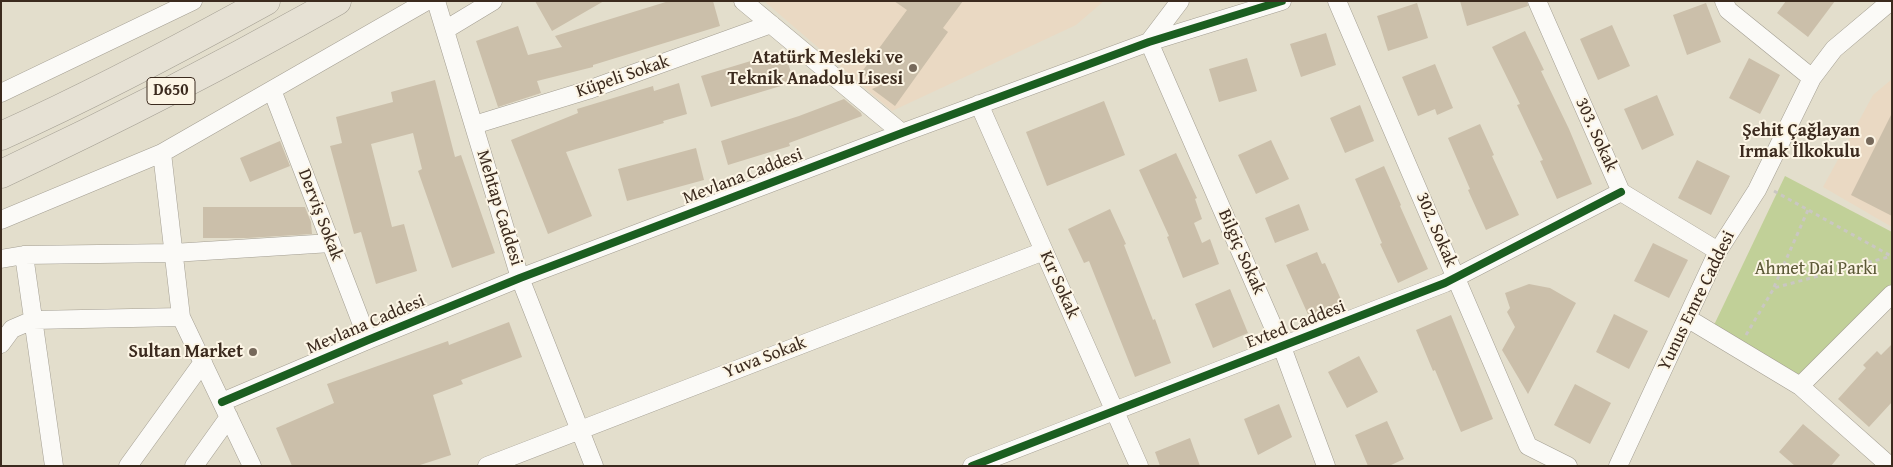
<!DOCTYPE html>
<html>
<head>
<meta charset="utf-8">
<style>
  body { margin:0 }
  #map { position:relative; width:1893px; height:467px; overflow:hidden; background:#e3decc; font-family:"Gentium Book Plus",serif }
  canvas { display:block }
  .frame { position:absolute; inset:0; border:2px solid #3b2a1e; pointer-events:none }
</style>
</head>
<body>
<div id="map">
<canvas width="1893" height="467"></canvas>
<div class="frame"></div>
</div>
<script>
const context = document.querySelector('canvas').getContext('2d');
context.lineJoin = 'round';
function fillPath(path, color) {
  context.fillStyle = color;
  context.fill(path, 'evenodd');
}
function strokePath(path, color, width, dash) {
  context.strokeStyle = color;
  context.lineWidth = width;
  context.lineCap = dash ? 'butt' : 'round';
  context.setLineDash(dash || []);
  context.stroke(path);
}
function drawText(font, color, halo, rows, align = 'center') {
  context.font = font + ' "Gentium Book Plus",serif';
  context.lineWidth = 4;
  context.setLineDash([]);
  context.textBaseline = 'middle';
  context.strokeStyle = halo;
  context.fillStyle = color;
  for (const [text, x, y, turn = 0] of rows) {
    context.save();
    context.translate(x, y);
    context.rotate((+turn || 0) * Math.PI / 180);
    context.textAlign = isNaN(turn) ? turn : align;
    if (halo) context.strokeText(text, 0, 0);
    context.fillText(text, 0, 0);
    context.restore();
  }
}
fillPath(new Path2D(`
  M764 1H1104L1076 25 892 111Z
  M1892 79V227L1823 187 1873 95Z`), '#ead9c3');
fillPath(new Path2D(`
  M1785 176 1892 232V289L1798 379 1714 325Z`), '#c1d098');
fillPath(new Path2D(`
  M535 1H604L552 31Z
  M669 1H713L720 26 593 65V67L537 81 541 93 498 107 476 41 518 26 528 55 562 47 555 36Z
  M894 1H963L943 28 948 32 895 106 872 89 879 86 861 73 907 10Z
  M1460 1H1527L1528 6 1467 26Z
  M1786 1H1835L1808 37 1777 13Z
  M1417 3 1428 38 1388 51 1377 16Z
  M1706 3 1721 42 1687 55 1673 15Z
  M1612 25 1630 66 1598 80 1580 39Z
  M1525 31 1544 70 1541 71 1569 129 1592 184 1557 199 1540 161 1543 160 1517 105 1520 104 1492 47Z
  M1326 33 1336 65 1301 77 1290 44Z
  M784 51 794 82 711 107 701 76Z
  M1247 58 1257 91 1219 102 1209 69Z
  M1749 58 1780 75 1760 114 1729 98Z
  M1435 64 1453 108 1437 115 1435 109 1418 116 1402 77Z
  M435 80 455 157 461 155 495 253 452 268 418 171 422 169 413 133 371 144 392 227 404 224 417 271 376 284 361 232 354 234 330 146 342 143 336 117 393 102 391 92Z
  M679 83 687 114 663 121 664 123 566 152 592 216 548 234 511 140 578 113 577 109 653 86 654 91Z
  M1657 95 1674 135 1642 150 1624 109Z
  M844 99 861 113 862 116 789 143 790 146 728 165 721 141 799 116Z
  M1104 101 1125 155 1047 186 1026 132Z
  M1360 105 1374 141 1345 153 1330 118Z
  M1892 113V216L1851 195Z
  M1480 124 1494 155 1492 156 1519 215 1486 230 1468 190 1470 189 1448 138Z
  M1271 140 1289 179 1256 194 1238 155Z
  M280 141 290 166 250 182 240 158Z
  M696 148 704 180 627 201 618 169Z
  M1176 153 1197 198 1195 199 1202 219 1194 223 1202 243 1210 239 1219 264 1183 278 1167 237 1169 236 1139 170Z
  M1697 160 1730 176 1711 215 1678 198Z
  M1384 166 1401 205 1400 206 1428 269 1398 283 1380 244 1382 243 1355 179Z
  M1299 204 1309 230 1275 243 1265 218Z
  M203 207H305L311 222 312 234 247 238H203Z
  M1110 209 1126 244 1124 245 1153 320 1155 319 1171 363 1135 377 1089 261 1084 263 1068 229Z
  M1653 243 1688 260 1669 298 1634 281Z
  M1317 252 1322 264 1325 263 1343 304 1310 319 1286 265Z
  M1529 284 1550 288 1576 303 1528 394 1502 350 1515 327 1507 312 1510 308 1505 293Z
  M1230 289 1248 333 1213 348 1195 304Z
  M1614 314 1648 331 1629 369 1596 352Z
  M1451 315 1493 419 1461 432 1435 370 1433 371 1416 330Z
  M509 322 522 357 461 380 463 384 433 395 451 455 417 466H292L276 428 334 403 327 384 448 341 449 345Z
  M1892 344V402L1869 427 1838 399 1866 368 1863 365 1877 351 1881 355Z
  M1359 356 1378 392 1347 408 1328 372Z
  M1575 384 1611 403 1590 444 1554 425Z
  M1279 404 1292 437 1258 455 1244 419Z
  M1387 421 1404 459 1389 466H1368L1355 435Z
  M1803 424 1840 455 1831 466H1795L1779 452Z
  M1190 438 1200 466H1160L1155 452Z`), '#cbbfaa');
const street = new Path2D(`
  M436 1 520 278 594 466
  M743 1 902 133
  M1180 1 1149 42 1282 347 1326 466
  M1337 1 1528 446 1568 466
  M1537 1 1621 192 1718 251
  M1724 1 1728 10 1812 78
  M445 30 493 1
  M272 90 368 340
  M1 93 193 1
  M979 104 1139 466
  M474 125 588 90 771 24
  M162 153 181 317 252 466
  M1 220 162 153 427 1
  M24 255 54 466
  M1 259 24 255 173 253 331 243
  M1687 318 1800 386 1890 466
  M1 344 12 329 33 320 181 317
  M1800 386 1892 294
  M222 402 368 340 520 278 902 133 1149 42 1282 1
  M128 466 203 362
  M194 466 229 417
  M487 466 1044 251
  M972 466 1445 283 1621 192
  M1618 466 1718 251 1757 190 1812 78 1834 49 1891 1`);
const highway = new Path2D(`
  M1 136C92 95 179 49 266 1
  M1 174C116 120 227 63 337 1`);
strokePath(street, '#a39e92', 19);
strokePath(highway, '#a39e92', 29);
strokePath(new Path2D(`
  M1774 191 1891 256
  M1774 287 1808 210
  M1746 335 1774 288 1892 256`), '#cac7c2', 3, [4, 4]);
strokePath(street, '#fbfaf7', 18);
strokePath(highway, '#e6e1d4', 28);
strokePath(new Path2D(`
  M222 402 368 340 520 278 902 133 1149 42 1282 1
  M972 466 1445 283 1621 192`), '#1b5e20', 8);
for (const [x, y, r, color] of [
  [913,68,5,"#76695b"],
  [1870,141,5,"#76695b"],
  [253,352,5,"#76695b"]
]) {
  const dot = new Path2D();
  dot.arc(x, y, r, 0, 2 * Math.PI);
  context.fillStyle = color;
  context.fill(dot);
  strokePath(dot, '#fcf5e5', 2);
}
for (const [x, y, w] of [
  [171,91,48]
]) {
  const box = new Path2D();
  box.roundRect(x - w / 2, y - 13.5, w, 27, 4);
  context.fillStyle = '#fcf5e5';
  context.fill(box);
  strokePath(box, '#3b2a1e', 1);
}
drawText('bold 16px', '#3b2a1e', null, [
  ["D650",171,91]
]);
drawText('bold 18px', '#3b2a1e', '#fcf5e5', [
  ["Atatürk Mesleki ve",903,58],
  ["Teknik Anadolu Lisesi",903,79],
  ["Şehit Çağlayan",1860,131],
  ["Irmak İlkokulu",1860,152],
  ["Sultan Market",243,352]
], 'right');
drawText('18px', '#3b2a1e', '#fcf5e5', [
  ["Küpeli Sokak",623,77,-19],
  ["303. Sokak",1596,135,66],
  ["Mevlana Caddesi",743,177,-21],
  ["Mehtap Caddesi",499,208,73],
  ["Derviş Sokak",320,215,69],
  ["302. Sokak",1436,230,67],
  ["Bilgiç Sokak",1241,252,66],
  ["Kır Sokak",1059,285,66],
  ["Yunus Emre Caddesi",1697,301,-64],
  ["Mevlana Caddesi",366,325,-23],
  ["Evted Caddesi",1296,325,-21],
  ["Yuva Sokak",765,358,-21]
]);
drawText('18px', '#5b5836', '#fcf5e5', [
  ["Ahmet Dai Parkı",1816,269]
]);
</script>
</body>
</html>
